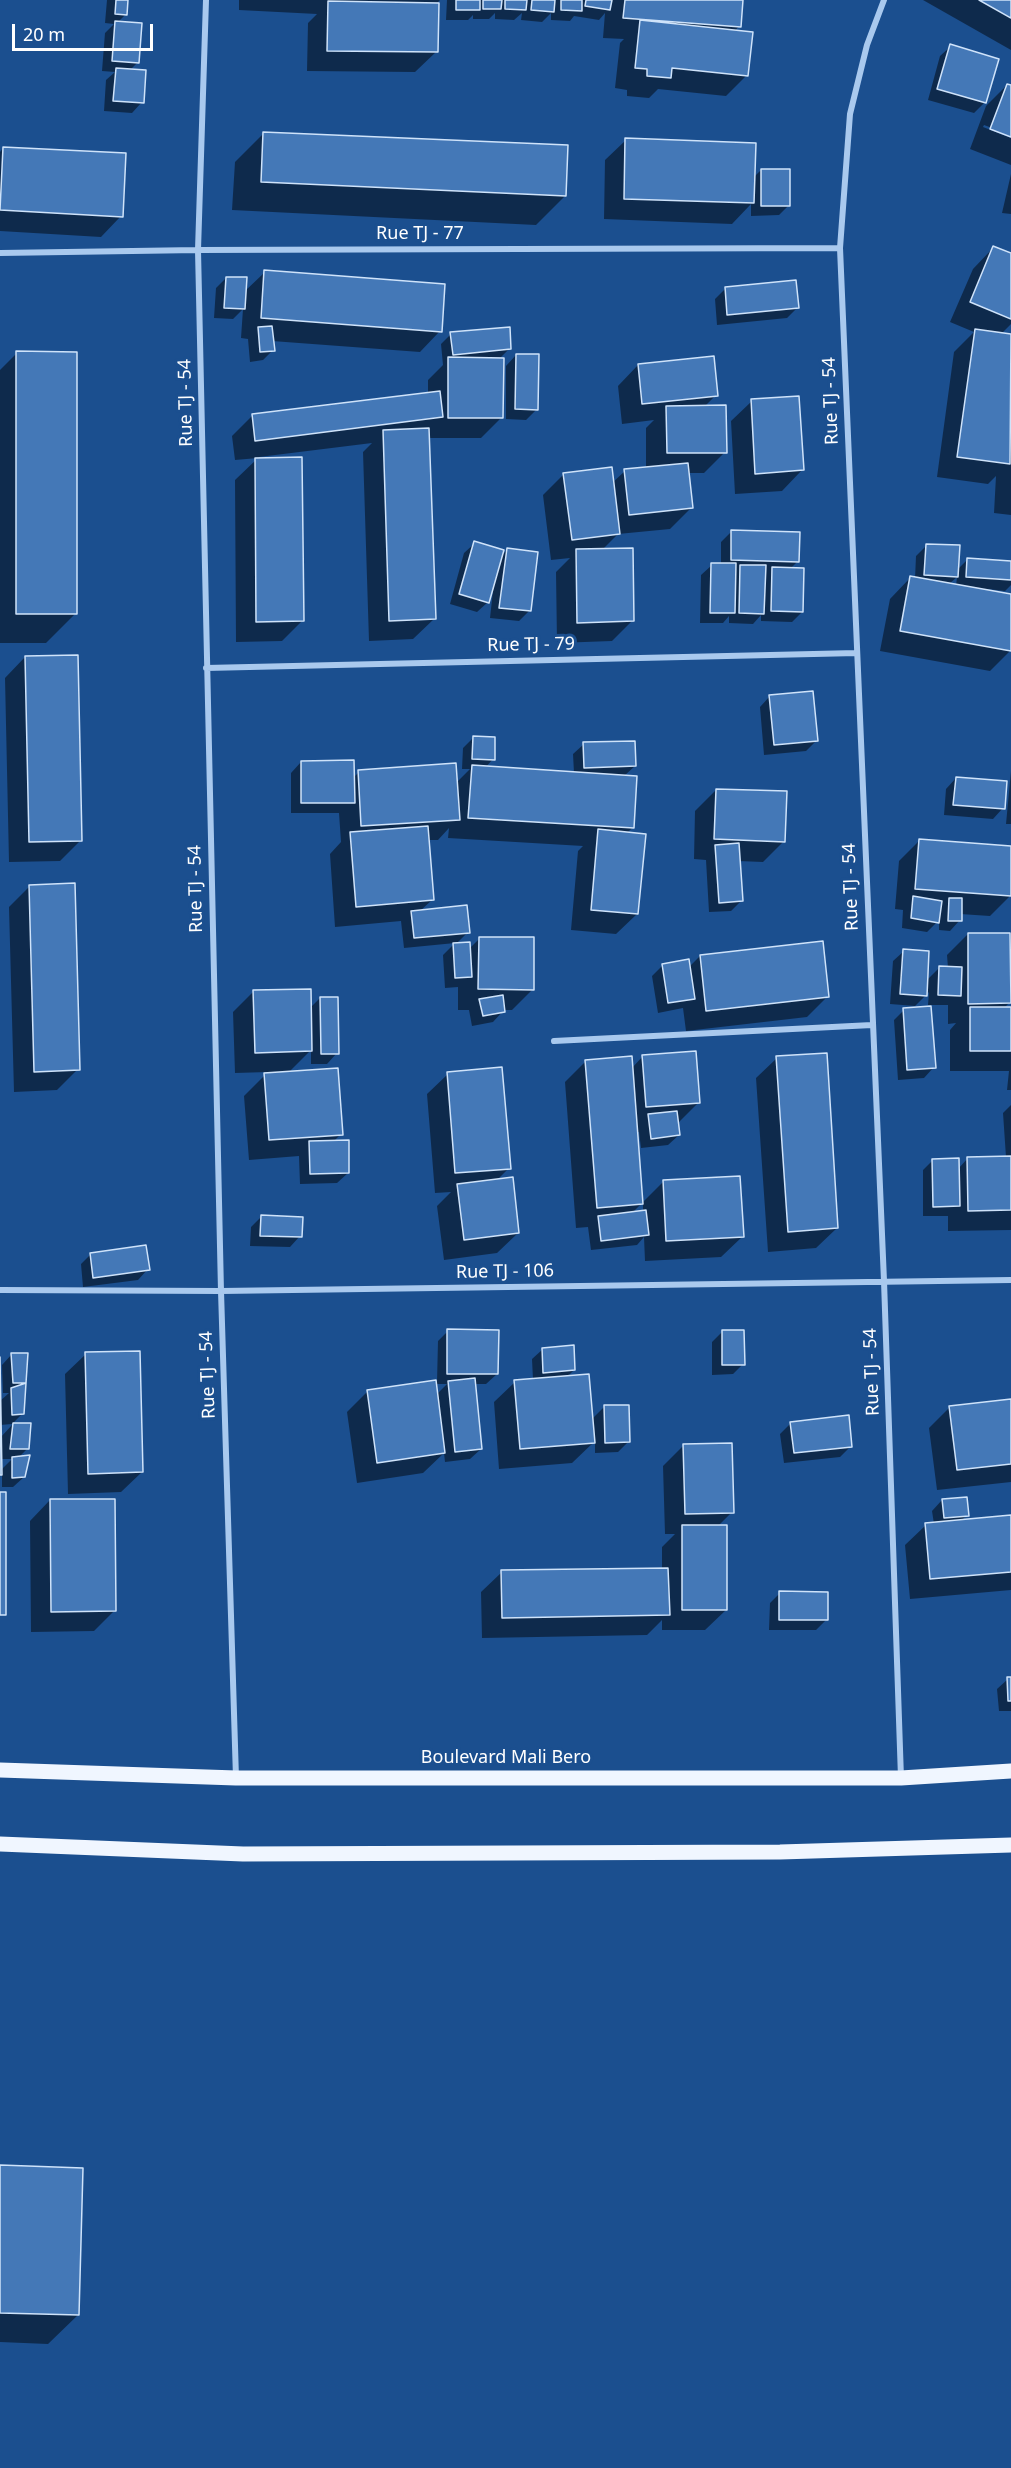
<!DOCTYPE html>
<html>
<head>
<meta charset="utf-8">
<style>
  body { margin:0 }
  #map { position:relative; width:1011px; height:2468px; overflow:hidden; background:#1b4f8f; font-family:"Noto Sans",sans-serif }
  canvas { display:block }
  .scale { position:absolute; left:12px; top:24px; width:141px; height:27px; box-sizing:border-box; border:3px solid #fff; border-top:0; padding-left:8px; font-size:18px; line-height:21px; white-space:nowrap; color:#fff; -webkit-text-stroke:4px #1b4f8f; paint-order:stroke }
</style>
</head>
<body>
<div id="map">
<canvas width="1011" height="2468"></canvas>
<div class="scale">20 m</div>
</div>
<script>
const context = document.querySelector('canvas').getContext('2d');
context.lineJoin = 'round';
function fillPath(path, color) {
  context.fillStyle = color;
  context.fill(path, 'evenodd');
}
function strokePath(path, color, width, dash) {
  context.strokeStyle = color;
  context.lineWidth = width;
  context.lineCap = dash ? 'butt' : 'round';
  context.setLineDash(dash || []);
  context.stroke(path);
}
function drawText(font, color, halo, rows, align = 'center') {
  context.font = font + ' "Noto Sans",sans-serif';
  context.lineWidth = 6;
  context.setLineDash([]);
  context.textBaseline = 'middle';
  context.strokeStyle = halo;
  context.fillStyle = color;
  for (const [text, x, y, turn = 0] of rows) {
    context.save();
    context.translate(x, y);
    context.rotate((+turn || 0) * Math.PI / 180);
    context.textAlign = isNaN(turn) ? turn : align;
    if (halo) context.strokeText(text, 0, 0);
    context.fillText(text, 0, 0);
    context.restore();
  }
}
fillPath(new Path2D(`
  M107 0H127L126 14 117 23 138 62 129 71 142 102 132 113 104 111 106 80 115 72 102 71 105 33 114 24 105 23Z
  M239 0H440L437 3 436 52 415 72 307 71 308 23 317 14 239 10Z
  M447 0H741L739 26 734 32 747 75 726 96 658 89 649 98 627 96V90L615 88 620 43 624 39 603 38 605 13 599 20 574 16 570 21 551 20V13L542 22 521 20 522 13 514 20 495 19V13L489 19H473V15L468 20H446Z
  M923 0H1011V50Z
  M951 46 997 60 984 103 974 113 928 100 940 56Z
  M1007 85 1011 87V135L984 125 983 127 1011 138V165L970 149 986 106Z
  M264 133 565 196 536 225 232 210 235 162Z
  M626 140 753 178 761 170 789 205 779 215 751 216V204L732 224 604 219 605 160Z
  M3 148 121 216 101 237 0 231V152Z
  M1011 174V214L1002 213Z
  M993 248 1011 255V324L1001 334 1011 336V515L994 513 996 476 988 484 937 477 954 352 974 332 950 322 973 269Z
  M265 272 440 331 420 352 272 341 273 350 263 360 250 362 248 339 241 338 243 309 233 319 214 318 216 288 226 278 244 292Z
  M725 289 798 307 787 318 717 325 715 299Z
  M451 334 510 348 499 359 502 417 481 438H428L434 619 413 639 369 641 363 452 372 443 259 457 302 621 282 641 236 642 235 480 258 458 235 460 232 436 253 415 428 394V380L443 365 441 344Z
  M17 353 75 614 46 643H0V370Z
  M516 355 537 409 526 420 506 419V366Z
  M638 365 716 395 704 407 725 452 704 473H687L691 508 670 529 618 534 602 550 633 620 612 641 557 643 556 572 570 558 551 560 543 495 564 474 612 483 625 471 646 469V428L654 420 622 424 618 386Z
  M752 401 802 470 782 491 735 494 731 421Z
  M731 532 798 561 790 569 802 612 792 622 761 621V615L753 624 729 623V616L723 623H700L701 575 712 565H721V542Z
  M475 543 500 557 507 550 530 610 519 621 490 618 493 591 491 590 488 602 477 612 450 604 464 553Z
  M926 546 957 570 967 560 1011 563V585L1005 591 987 589V591L1011 596 1010 651 990 671 880 651 890 599 910 578 915 579 916 556ZM957 577 956 586 948 585Z
  M25 657 81 840 60 861 9 862 5 678Z
  M770 696 816 741 806 751 764 755 760 707Z
  M473 738 493 759 485 768 574 773 573 754 584 744 635 766 624 776 633 827 627 833 637 914 616 934 571 930 578 851 583 846 448 838 449 828 438 840H427L432 900 420 911 468 932 456 944 469 949 480 938 533 989 512 1010H504L493 1022 472 1026 469 1010H458V987L445 988 443 955 455 943 404 948 401 921 335 927 330 854 341 842 339 813H291V773L301 762 353 778 359 772 456 783 470 769H462L463 748Z
  M1011 771V824H1006Z
  M956 778 1003 808 993 819 944 815 946 789Z
  M716 790 784 841 763 862 738 861 741 901 731 911 709 912 706 860 694 859 695 811Z
  M920 840 1011 847V895L990 916 960 914V920L950 931 939 930V920L927 932 902 928 903 910 895 909 899 861Z
  M30 886 78 1069 57 1090 14 1092 9 907Z
  M968 934 1010 1002 1003 1009H1011V1090H1007L1009 1071H950V1030L956 1023 948 1024V1005H928L929 992 915 1006 890 1004 893 961 904 951 926 981 940 967 948 968 947 955Z
  M700 956 827 997 807 1017 686 1031 683 1008 658 1013 652 976 663 965 688 968Z
  M254 991 309 1009 320 998 337 1053 327 1064H311V1050L288 1073 341 1134 333 1142 348 1173 337 1183 300 1184 299 1156 249 1160 244 1096 268 1072 235 1073 233 1012Z
  M904 1010 934 1067 924 1078 898 1080 894 1020Z
  M643 1056 698 1103 677 1124 679 1135 668 1145 641 1148 639 1132H636L642 1203 664 1181 742 1237 721 1257 645 1261 644 1237 637 1245 591 1250 588 1227 576 1228 565 1082 585 1062 632 1068ZM643 1202V1212L632 1213Z
  M777 1058 837 1228 816 1248 768 1252 756 1078Z
  M448 1074 509 1168 497 1180 518 1233 497 1253 444 1260 437 1206 451 1192 435 1193 427 1094Z
  M1011 1105V1230L948 1231V1216H923V1170L933 1160 958 1169 968 1158 1006 1157 1003 1113Z
  M261 1217 300 1236 290 1247 250 1246 251 1227Z
  M91 1254 148 1269 138 1280 83 1287 81 1264Z
  M448 1331 497 1374 486 1384H474L481 1449 470 1459 445 1462 444 1453 423 1473 357 1483 347 1412 367 1392 437 1382 438 1341ZM435 1384H447L436 1395Z
  M722 1332 743 1364 733 1374 712 1375V1342Z
  M543 1349 574 1370 566 1378 591 1420 604 1407 628 1442 618 1452 595 1453V1441L572 1463 499 1469 494 1402 515 1382 533 1380 532 1359Z
  M12 1354 26 1355 23 1413 12 1424 0 1425V1401L9 1393H3L2 1365Z
  M86 1354 142 1472 121 1492 68 1494 65 1374Z
  M1011 1401V1482L937 1490 929 1428 950 1407Z
  M791 1423 851 1446 840 1457 784 1463 780 1434Z
  M13 1424 28 1448 18 1458 24 1477 13 1487H2V1474L0 1475V1430V1438ZM1 1459H12L1 1470Z
  M684 1445 732 1512 718 1526 726 1610 705 1630H662V1620L647 1635 482 1638 481 1592 502 1572 662 1569V1547L675 1534H665L663 1466Z
  M50 1500 115 1610 94 1631 31 1632 30 1521Z
  M942 1500 967 1515 961 1521 1011 1517V1590L910 1599 905 1545 926 1525 934 1524 932 1511Z
  M780 1593 827 1619 816 1630H769L770 1603Z
  M1011 1678V1711H999L997 1689 1008 1679Z
  M0 2167 78 2315 48 2344 0 2342Z`), '#0007');
const building = new Path2D(`
  M116 0H128L127 15 115 14Z
  M456 0H480V10H456Z
  M483 0H502L501 9H483Z
  M505 0H527L526 10 505 9Z
  M532 0H555L554 12 531 10Z
  M561 0H582V11L561 10Z
  M586 0H612L610 10 585 6Z
  M625 0H743L741 27 623 18Z
  M979 0H1011V18Z
  M328 1 439 3 438 52 327 51Z
  M640 20 753 32 748 76 672 68 671 78 647 76V69L635 68Z
  M115 21 142 23 139 63 112 61Z
  M950 44 999 59 986 103 937 89Z
  M116 68 146 70 144 103 113 101Z
  M1007 84 1011 85V137L990 129Z
  M263 132 568 145 566 196 261 182Z
  M625 138 756 143 754 203 624 199Z
  M3 147 126 153 123 217 0 210Z
  M761 169H790V206H761Z
  M993 246 1011 253V319L970 302Z
  M264 270 445 284 442 332 261 318Z
  M226 277H247L245 309 224 308Z
  M796 280 799 308 727 315 725 287Z
  M272 326 275 351 260 352 258 327Z
  M510 327 511 349 453 355 450 332Z
  M975 329 1011 334 1010 464 957 457Z
  M16 351 77 352V614H16Z
  M516 354H539L538 410 515 409Z
  M714 356 718 396 642 404 638 364Z
  M448 357 504 358 503 418H448Z
  M440 391 443 417 255 441 252 414Z
  M799 396 804 470 755 474 751 399Z
  M726 405 727 453H667L666 406Z
  M429 428 436 619 389 621 383 430Z
  M302 457 304 621 256 622 255 458Z
  M688 463 693 508 629 515 624 469Z
  M612 467 620 534 572 540 563 473Z
  M731 530 800 532 799 562 731 560Z
  M474 541 504 550 489 603 459 594Z
  M926 544 960 545 958 577 924 575Z
  M507 548 538 552 531 611 499 608Z
  M633 548 634 621 577 623 576 549Z
  M967 558 1011 561V580L966 577Z
  M711 563H736L735 613H710Z
  M740 565H766L764 614 739 613Z
  M772 567 804 568 803 612 771 611Z
  M910 576 1011 594V651L900 631Z
  M78 655 82 841 29 842 25 656Z
  M813 691 818 741 774 745 769 695Z
  M473 736 495 737V760L472 759Z
  M635 741 636 766 584 768 583 742Z
  M354 760 355 803H301V761Z
  M456 763 460 820 361 826 358 770Z
  M472 765 637 776 634 828 468 818Z
  M956 777 1007 781 1005 809 953 805Z
  M716 789 787 791 785 842 714 839Z
  M428 826 434 900 356 907 350 832Z
  M598 829 646 834 638 914 591 910Z
  M919 839 1011 846V896L915 889Z
  M739 843 743 901 719 903 715 845Z
  M75 883 80 1070 34 1072 29 885Z
  M913 896 942 901 939 923 911 918Z
  M949 898H962V921H948Z
  M467 905 470 933 414 938 411 911Z
  M968 933H1010L1011 1003 968 1004Z
  M479 937H534V990L478 989Z
  M823 941 829 997 706 1011 700 955Z
  M470 942 472 977 455 978 453 943Z
  M903 949 929 951 927 996 900 994Z
  M689 959 695 999 668 1003 662 964Z
  M939 966 962 967 961 996 938 995Z
  M311 989 312 1051 255 1053 253 990Z
  M503 995 505 1012 483 1016 479 999Z
  M320 997H338L339 1054H321Z
  M931 1006 936 1068 907 1070 903 1008Z
  M970 1007H1011V1051H970Z
  M696 1051 700 1103 646 1107 642 1055Z
  M827 1053 838 1228 788 1232 776 1056Z
  M632 1056 643 1204 597 1208 585 1060Z
  M502 1067 511 1169 455 1173 447 1072Z
  M338 1068 343 1135 269 1140 264 1073Z
  M677 1111 680 1135 651 1139 648 1114Z
  M349 1140V1173L310 1174 309 1141Z
  M1011 1156V1210L968 1211 967 1157Z
  M959 1158 960 1206 933 1207 932 1159Z
  M740 1176 744 1237 666 1241 663 1180Z
  M513 1177 519 1233 464 1240 457 1184Z
  M646 1210 649 1235 601 1241 598 1216Z
  M261 1215 303 1217 302 1237 260 1236Z
  M146 1245 150 1270 93 1278 90 1253Z
  M447 1329 499 1330 498 1374H447Z
  M722 1330H744L745 1365H722Z
  M574 1345 575 1370 543 1373 542 1348Z
  M140 1351 143 1472 88 1474 85 1352Z
  M11 1353H28L26 1383H13Z
  M0 1357 2 1475H0Z
  M589 1374 595 1443 520 1449 514 1380Z
  M475 1378 482 1449 455 1452 448 1381Z
  M436 1380 445 1453 377 1463 367 1390Z
  M26 1383 24 1414 12 1415 11 1388Z
  M1011 1399V1464L957 1470 949 1406Z
  M604 1405H629L630 1442 605 1443Z
  M849 1415 852 1447 794 1453 790 1422Z
  M13 1423H31L29 1449H10Z
  M732 1443 734 1513 685 1514 683 1444Z
  M30 1455 25 1477 12 1478V1457Z
  M0 1492H6V1615H0Z
  M967 1497 969 1516 944 1518 942 1499Z
  M50 1499H115L116 1611 51 1612Z
  M1011 1515V1572L930 1579 925 1523Z
  M682 1525H727V1610H682Z
  M668 1568 670 1615 502 1618 501 1570Z
  M779 1591 828 1592V1620H779Z
  M1007 1677H1011V1701H1008Z
  M0 2165 83 2168 79 2315 0 2313Z`);
fillPath(building, '#4478b7');
strokePath(building, '#cfe3fa', 1.5);
strokePath(new Path2D(`
  M206 0 198 250 221 1291 236 1778
  M884 0 867 45 850 114 840 248 884 1281 901 1778
  M0 253 198 250 840 248
  M206 668 857 653
  M554 1041 872 1025
  M0 1290 221 1291 1011 1280`), '#a9c9ee', 6);
strokePath(new Path2D(`
  M0 1770 236 1778H901L1011 1771
  M0 1844 243 1854 780 1852 1011 1845`), '#f0f6ff', 15);
drawText('18px', '#fff', '#1b4f8f', [
  ["Rue TJ - 77",420,234],
  ["Rue TJ - 54",831,401,-92],
  ["Rue TJ - 54",186,403,-91],
  ["Rue TJ - 79",531,645,-1],
  ["Rue TJ - 54",851,887,-92],
  ["Rue TJ - 54",196,889,-91],
  ["Rue TJ - 106",505,1272,-1],
  ["Rue TJ - 54",872,1372,-92],
  ["Rue TJ - 54",208,1375,-92],
  ["Boulevard Mali Bero",506,1758]
]);
</script>
</body>
</html>
